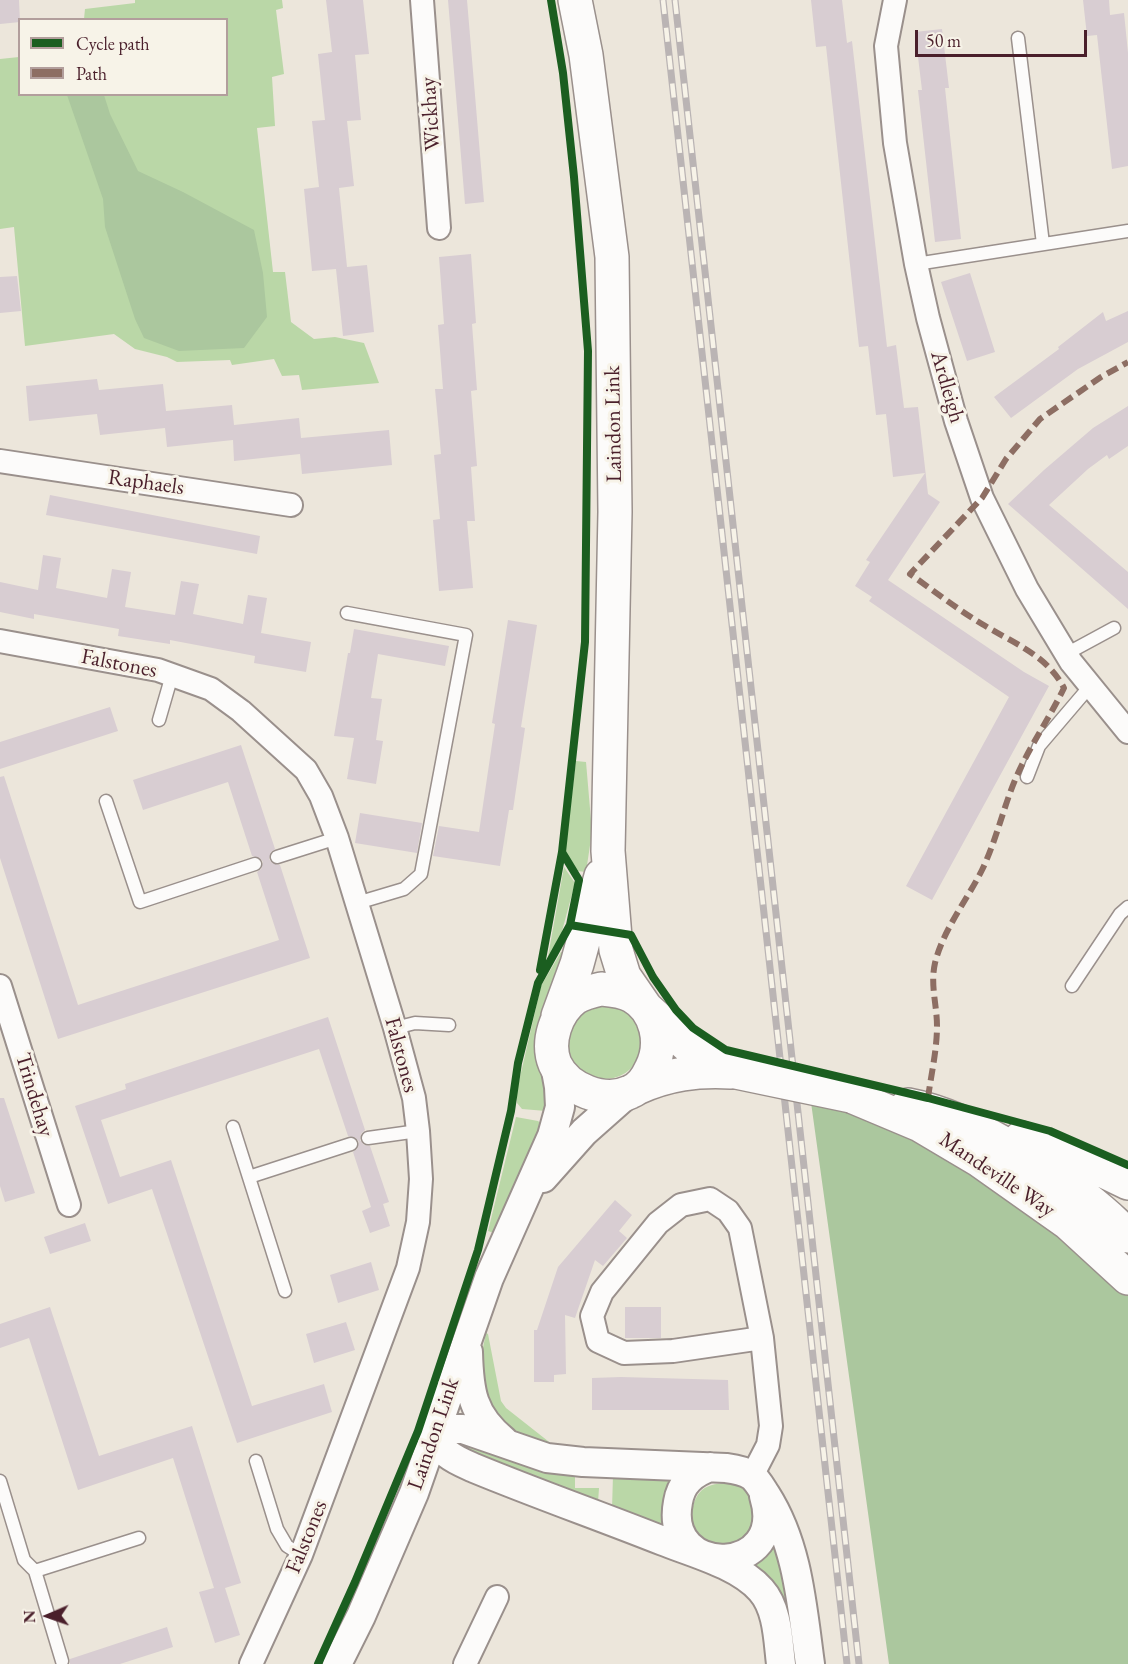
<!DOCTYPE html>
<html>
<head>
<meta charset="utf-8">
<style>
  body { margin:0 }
  #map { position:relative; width:1128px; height:1664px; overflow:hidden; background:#ece6db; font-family:"EB Garamond",serif }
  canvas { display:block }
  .legend { position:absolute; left:18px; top:18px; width:210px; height:78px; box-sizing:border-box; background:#f7f3e8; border:2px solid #b29e9c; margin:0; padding:8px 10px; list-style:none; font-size:18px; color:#4a1f2b }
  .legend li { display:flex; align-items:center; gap:12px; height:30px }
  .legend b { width:30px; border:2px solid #b29e9c }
  .north { position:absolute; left:18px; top:1586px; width:60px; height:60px; -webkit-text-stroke:4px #f7f3e8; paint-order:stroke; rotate:268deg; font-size:16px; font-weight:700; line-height:24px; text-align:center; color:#4a1f2b }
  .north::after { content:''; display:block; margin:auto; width:21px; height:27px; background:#4a1f2b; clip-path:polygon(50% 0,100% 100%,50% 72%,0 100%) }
  .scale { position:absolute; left:915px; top:30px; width:172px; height:27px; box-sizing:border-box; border:3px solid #4a1f2b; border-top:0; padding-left:8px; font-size:18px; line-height:21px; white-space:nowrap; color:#4a1f2b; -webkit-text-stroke:4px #f7f3e8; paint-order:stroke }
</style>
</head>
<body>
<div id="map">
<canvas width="1128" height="1664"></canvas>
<ul class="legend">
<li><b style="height:8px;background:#1b5e20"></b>Cycle path</li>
<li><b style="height:8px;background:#8d6e63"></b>Path</li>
</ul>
<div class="north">N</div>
<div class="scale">50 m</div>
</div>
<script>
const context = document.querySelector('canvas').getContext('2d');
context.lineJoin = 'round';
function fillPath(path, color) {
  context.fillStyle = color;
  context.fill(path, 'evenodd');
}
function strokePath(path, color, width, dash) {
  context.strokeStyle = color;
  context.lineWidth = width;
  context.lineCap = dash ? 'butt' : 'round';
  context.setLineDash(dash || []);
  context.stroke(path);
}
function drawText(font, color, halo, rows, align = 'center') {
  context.font = font + ' "EB Garamond",serif';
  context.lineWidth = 6;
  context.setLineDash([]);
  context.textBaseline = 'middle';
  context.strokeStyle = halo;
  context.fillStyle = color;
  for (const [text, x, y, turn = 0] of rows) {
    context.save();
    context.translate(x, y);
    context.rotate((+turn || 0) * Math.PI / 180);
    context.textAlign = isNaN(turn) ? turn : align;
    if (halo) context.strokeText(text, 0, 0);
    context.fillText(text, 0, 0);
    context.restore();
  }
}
fillPath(new Path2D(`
  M135 0H282L283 8 276 10 284 74 272 77 275 126 257 128 273 272H285L291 322 314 339 335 337 364 343 379 383 302 390 299 375 282 376 274 359 232 365 230 360 177 362 167 357 135 349 114 334 25 346 14 227 0 229V59L19 57 20 94H226V20L84 19 85 9 135 3Z
  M576 761 586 762 592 832 586 872 577 871 565 850Z
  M564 867 575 883 561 935 547 962Z
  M561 952 565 953 547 1085 546 1111 522 1109 517 1103V1090L541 986Z
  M568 1042a37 37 0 1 1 74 0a37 37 0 1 1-74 0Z
  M516 1117 538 1121 545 1127 494 1233 488 1231Z
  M486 1333 488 1334 501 1401 506 1408 553 1445 520 1438 495 1414 484 1392 481 1357Z
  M462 1442 575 1473V1488H599L598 1503 457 1446Z
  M613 1475H672L664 1504 665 1528 612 1509Z
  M729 1483C753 1489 752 1499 757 1521L743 1540 720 1547C713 1544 703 1541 699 1535 689 1523 690 1501 702 1490 709 1484 720 1483 729 1483Z
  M778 1541 787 1585 797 1664H792L753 1565 763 1559Z`), '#bad7a7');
fillPath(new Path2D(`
  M67 95H104L110 114 138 171 183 192 254 230 263 273 267 317 244 348 179 351 144 338 135 319 105 227 103 199Z
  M809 1088 851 1096 1128 1278V1664H889Z`), '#abc79e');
fillPath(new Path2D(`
  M0 0H19L20 22 0 24Z
  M326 0H363L369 54 355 55 361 120 347 121 354 186 339 188 347 267 367 265 374 332 343 336 336 269 312 271 304 189 319 187 312 121 325 120 318 54 332 52Z
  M448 0H467L484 202 465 204Z
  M811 0H842L847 43 852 41 887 347 896 345 904 408 918 407 928 494 940 502 888 580 1024 672 1049 686 932 900 906 886 1009 697 869 601 872 597 855 586 870 562 866 560 925 473 893 477 886 414 876 415 868 346 859 347 826 46 816 47Z
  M1083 0H1109L1110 15 1124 13 1128 53V166L1112 169 1097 35 1087 36Z
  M942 29 949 88H945L961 239 935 242 918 90H922L915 32Z
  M471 254 476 323 472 324 477 390 471 391 477 466 471 467 475 521H467L473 588 439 591 433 520 440 519 434 455 441 454 435 389H443L438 325 444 324 439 257Z
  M970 273 995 352 967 361 941 282Z
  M17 276 21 311 0 313V277Z
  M1128 311V342L1078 369 1011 418 994 397 1059 349 1058 347 1103 312 1106 321Z
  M97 379 99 390 163 384 166 411 232 405 234 425 299 418 301 438 389 430 392 465 302 474 300 454 234 461 233 440 167 447 165 428 100 435 97 414 29 421 26 386Z
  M1128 406V446L1109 459 1107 455 1088 469 1049 505 1128 572V609L1008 504 1044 470 1093 428Z
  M50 495 260 536 257 554 46 515Z
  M43 555 61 558 56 588 107 598 112 569 131 572 125 607 175 615 181 581 199 584 193 614 243 624 248 595 267 598 261 633 311 642 306 672 254 663 255 656 170 640V644L118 636 119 629 34 614V619L0 612V582L38 590Z
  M508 620 537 625 521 727 525 728 513 810H509L500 866 433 856 439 826 479 832 495 724 492 723Z
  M354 629 449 646 445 666 378 654 371 698 382 699 376 740 383 741 376 784 347 779 354 738 334 736 348 653H350Z
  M110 707 118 731 0 769V742Z
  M241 745 275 849 271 852 269 859 272 863 280 865 310 958 58 1039 0 858V777L4 776 78 1005 279 940 257 872 261 869 263 862 260 858 252 856 228 782 143 810 133 780Z
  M360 813 422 823 417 853 355 843Z
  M328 1017 365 1130 361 1134 360 1140 364 1145 370 1146 389 1202 383 1204 390 1226 370 1233 362 1211 371 1207 353 1152 357 1149 359 1142 356 1138 348 1136 319 1049 101 1120 120 1177 171 1160 252 1406 324 1384 332 1412 237 1443 152 1189 108 1204 75 1106 126 1089 125 1084Z
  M0 1098H4L35 1193 5 1202 0 1186Z
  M615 1200 632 1215 619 1231 627 1238 603 1266 595 1260 575 1318 565 1315 566 1374 554 1375V1382H534V1330H537L558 1267Z
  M85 1223 91 1241 50 1254 44 1237Z
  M371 1262 379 1290 338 1303 330 1275Z
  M50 1307 99 1456 192 1426 241 1583 225 1588 240 1635 215 1643 199 1592 214 1588 173 1458 78 1490 29 1338 0 1348V1324Z
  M625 1307H661V1338H625Z
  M346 1322 355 1350 314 1363 306 1334Z
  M621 1377 728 1380 729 1410H592V1378Z
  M167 1627 173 1647 120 1664H70V1659Z`), '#d8cdd2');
const service = new Path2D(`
  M1018 38 1043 244
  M916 264 1128 231
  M347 613 466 635 421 874 404 889 357 903
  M1066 654 1114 628
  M159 720 172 675
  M1027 777 1039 746 1091 685
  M106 801 140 902 255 864
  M277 857 337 838
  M1072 986 1120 914 1128 907
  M395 1028 415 1023 449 1025
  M233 1127 285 1291
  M368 1138 418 1131
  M249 1177 351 1144
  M256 1461 277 1529 287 1546 301 1555
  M0 1481 24 1560 35 1571 62 1661
  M35 1571 139 1538`);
const minor = new Path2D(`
  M422 0 439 228
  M895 0 886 46 895 143 916 264 928 318 956 421 982 498 1027 589 1071 662 1128 732
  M0 461 291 505
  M0 641 158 670 211 689 241 711 306 770 321 796 337 838 395 1028 414 1098 418 1131 421 1179 418 1222 408 1268 301 1555 251 1664
  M0 986 69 1205
  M752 1476 768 1445 771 1426 762 1338 740 1228 728 1211 710 1199 681 1205 658 1223 602 1292 592 1316 598 1341 624 1353 673 1351 762 1338
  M465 1664 497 1597`);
const tertiary = new Path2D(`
  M543 1178 584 1132 628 1093
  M468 1352C469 1391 472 1415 504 1441
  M435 1432 442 1429H463L547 1458 583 1462 726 1468C734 1469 745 1471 752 1476 758 1481 762 1489 766 1495 798 1545 802 1606 810 1664
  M435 1432C439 1454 456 1460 474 1468 537 1494 600 1516 663 1541 694 1553 739 1565 761 1590 778 1609 778 1640 781 1664
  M710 1467C693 1473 681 1483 678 1502 663 1580 789 1577 764 1496
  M337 1664 361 1616 414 1493 489 1278 552 1136 560 1107 559 1087 555 1065`);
const secondary = new Path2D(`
  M575 0 586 55 612 257 615 512 608 851 616 950 624 976 646 1008 688 1046 709 1060 736 1072
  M601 989C611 990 623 991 632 996 657 1010 664 1044 651 1069 647 1078 640 1088 630 1092 605 1104 567 1090 555 1064 546 1042 556 1012 575 998 583 993 592 991 601 989Z
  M558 1016 577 964 601 876
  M637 1088C668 1074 697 1070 731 1072
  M851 1096 920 1125 979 1160 1068 1223 1128 1278
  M908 1105C975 1117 1081 1186 1128 1236
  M1021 1138 1097 1168 1128 1183`);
strokePath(service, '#9a908c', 15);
strokePath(minor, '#9a908c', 26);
strokePath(tertiary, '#9a908c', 32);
strokePath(secondary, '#9a908c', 36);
strokePath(service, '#fcfbfa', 12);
strokePath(minor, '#fcfbfa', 22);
strokePath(tertiary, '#fcfbfa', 28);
strokePath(secondary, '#fcfbfa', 33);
const rail = new Path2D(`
  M663 0 847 1664
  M675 0 859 1664`);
strokePath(rail, '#bab4b4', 7);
strokePath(rail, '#f7f3e8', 4.5, [14]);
const secondaryBridge = new Path2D(`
  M736 1072 851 1096`);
strokePath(secondaryBridge, '#9a908c', 36, []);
strokePath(secondaryBridge, '#fcfbfa', 33);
strokePath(new Path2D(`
  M928 1098C931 1075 937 1050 937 1026 937 1005 930 985 935 963 943 930 967 900 982 870 996 841 1003 809 1015 780 1029 747 1049 719 1064 688 1047 655 1013 643 982 624 957 609 934 591 910 574L982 498 1006 459 1040 419 1101 377 1128 362`), '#8d6e63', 6, [12, 6]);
strokePath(new Path2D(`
  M570 925 631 935 653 977 676 1010 693 1028 726 1050 928 1098 1050 1131 1128 1165
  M540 970 562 852
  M318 1664 355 1582 418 1431 478 1250 511 1111 518 1063 538 983 570 925 579 880 562 852 585 642 588 351 574 177 563 73 551 0`), '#1b5e20', 8);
drawText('22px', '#4a1f2b', '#f7f3e8', [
  ["Wickhay",431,114,-94],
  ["Ardleigh",947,387,74],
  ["Laindon Link",614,424,-91],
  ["Raphaels",146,483,8],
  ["Falstones",119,664,11],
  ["Falstones",401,1055,75],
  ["Trindehay",34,1095,73],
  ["Mandeville Way",997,1175,34],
  ["Laindon Link",434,1434,-71],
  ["Falstones",307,1537,-68]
]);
</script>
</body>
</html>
